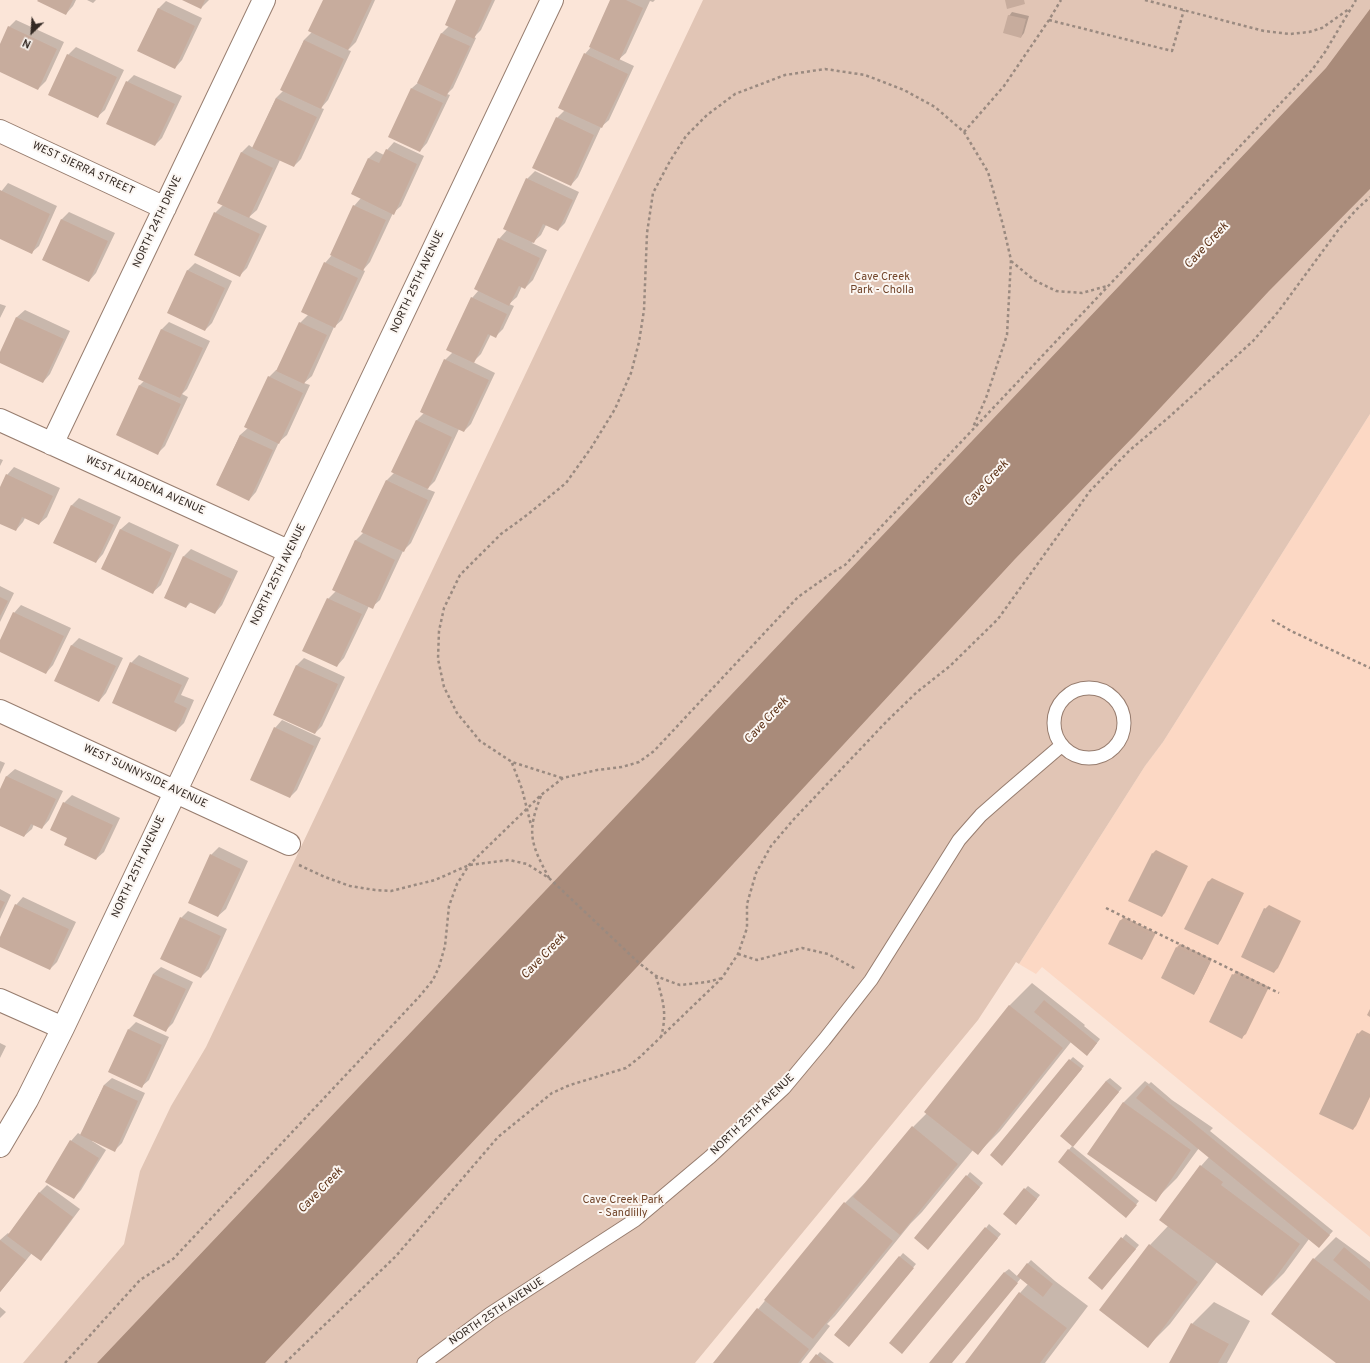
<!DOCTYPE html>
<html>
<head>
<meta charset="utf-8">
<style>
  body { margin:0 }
  #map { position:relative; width:1370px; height:1363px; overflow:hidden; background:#fbe5d8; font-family:Overpass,sans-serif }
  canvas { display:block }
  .north { position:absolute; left:12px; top:12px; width:40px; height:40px; -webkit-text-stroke:3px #fbf6f2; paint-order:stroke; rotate:205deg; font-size:11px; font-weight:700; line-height:16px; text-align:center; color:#342a24 }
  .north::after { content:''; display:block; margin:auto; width:14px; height:18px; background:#342a24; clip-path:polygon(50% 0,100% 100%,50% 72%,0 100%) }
</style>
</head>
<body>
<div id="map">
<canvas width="1370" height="1363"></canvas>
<div class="north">N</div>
</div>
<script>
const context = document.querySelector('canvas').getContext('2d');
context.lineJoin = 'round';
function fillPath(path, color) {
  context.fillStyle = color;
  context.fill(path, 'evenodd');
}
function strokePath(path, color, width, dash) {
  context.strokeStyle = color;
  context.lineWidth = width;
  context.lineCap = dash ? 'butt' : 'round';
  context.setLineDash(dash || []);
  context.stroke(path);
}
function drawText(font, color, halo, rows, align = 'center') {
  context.font = font + ' Overpass,sans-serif';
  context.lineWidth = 4;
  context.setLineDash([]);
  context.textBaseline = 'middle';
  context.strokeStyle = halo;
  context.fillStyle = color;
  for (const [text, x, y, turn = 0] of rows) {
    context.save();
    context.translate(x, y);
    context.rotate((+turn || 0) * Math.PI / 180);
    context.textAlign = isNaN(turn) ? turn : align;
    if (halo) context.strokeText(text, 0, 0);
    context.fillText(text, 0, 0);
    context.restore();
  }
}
fillPath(new Path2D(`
  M1370 414V1237L1042 967 1036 974 1019 964 1145 766 1163 742Z`), '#fcd8c4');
fillPath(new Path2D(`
  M703 0H1370V414L1163 742 1145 766 1019 964 1016 962 978 1020 695 1363H23L124 1244 140 1171 171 1106 206 1047Z`), '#e1c5b5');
fillPath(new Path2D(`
  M1370 9V189L1269 291 1136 434 1015 559 697 903 265 1363H97L1326 68Z`), '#a98b7a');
fillPath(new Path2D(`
  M39 0H76L73 6 66 14Z
  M87 0H96L93 3Z
  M185 0H209L201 8Z
  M324 0H375L356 42 348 50 351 51 328 100 321 108 324 109 301 159 294 166 280 160 257 210 249 217 267 226 247 268 240 275 215 213 223 205 241 153 249 145 253 148 276 98 284 90 304 40 312 32Z
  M457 0H495L481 30 474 37 476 38 453 88 447 94 450 95 427 143 420 151 412 88 420 81 442 33 449 26Z
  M612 0H655L653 2 650 1 626 53 619 59 634 66 609 120 601 127 578 177 571 185 557 118 565 110 585 54 591 47Z
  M166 1 202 18 182 60 175 68 158 9Z
  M1012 12 1029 16 1024 33 1021 37 1009 16Z
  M16 20 64 42 46 81 38 89 0 71V46L9 27Z
  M76 47 124 70 105 110 97 117 68 55Z
  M134 75 182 96 162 138 155 145 127 82Z
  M394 142 424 156 401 206 393 213 370 262 363 270 365 271 342 320 334 327 312 376 304 383 310 385 287 435 279 442 256 492 249 500 217 485 240 435 248 428 269 377 276 370H278L300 323 308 315 325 263 332 255 354 206 361 198 352 194 369 158 376 151 384 155 387 150Z
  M535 171 579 192 565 223 558 230 546 225 541 235 532 243 547 250 533 280 525 288 522 286 517 297 509 304 514 306 503 329 496 336 491 334 481 354 473 362 495 373 471 424 464 431 459 429 435 481 427 489 435 492 411 543 403 551 380 600 372 607 369 606 344 658 337 666 328 599 336 591 355 541 364 532 386 481 394 473 416 421 424 413 445 360 453 352 472 298 479 290 499 239 507 230 527 179Z
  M8 183 57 206 39 246 31 253 0 238V193Z
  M69 212 115 233 96 273 89 281 43 259 62 219Z
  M195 263 232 281 212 323 205 330 187 271Z
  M0 304 6 306 0 318Z
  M25 310 70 331 50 374 43 382 0 362V354L17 317Z
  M169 322 210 341 187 389 182 394 188 397 165 446 158 453 117 434 140 385 144 381 139 378 162 329Z
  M0 459 3 460 0 466Z
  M14 467 60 488 47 517 39 524 25 518 23 522 16 530 0 523V490L7 475Z
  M79 498 121 517 103 554 96 562 54 543 72 505Z
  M129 522 179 545 161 585 153 592 103 569 121 529Z
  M191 549 238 571 222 605 215 613 191 602 186 607 184 556Z
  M0 586 14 593 0 622Z
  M21 605 71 628 53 665 46 673 0 651V642L14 613Z
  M79 638 123 658 106 693 99 701 56 680 72 645Z
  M139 655 189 678 181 695 194 700 184 723 176 731 131 663Z
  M304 658 345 677 322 726 315 733 274 714 297 665Z
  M282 720 321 738 297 790 290 797 275 728Z
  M0 761 5 763 0 774Z
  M15 769 63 791 49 820 42 828 34 824 32 829 24 836 0 825V792L7 776Z
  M72 795 120 818 104 852 96 859 68 837 64 803Z
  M219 847 248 861 226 909 218 916 211 855Z
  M1156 850 1188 866 1165 913 1162 916 1153 853Z
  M1212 878 1244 893 1221 940 1218 944 1186 928 1209 881Z
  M0 889 11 895 0 919Z
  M23 897 76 922 57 962 50 969 0 946V939L16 905Z
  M1269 905 1301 921 1278 968 1274 972 1265 909Z
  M188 911 227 929 209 969 201 977 181 918Z
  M1124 917 1156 933 1145 955 1142 959 1120 921Z
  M1180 944 1212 959 1197 990 1194 994 1177 947Z
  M161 967 193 982 173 1023 166 1030 153 974Z
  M1237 971 1269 987 1246 1034 1242 1037 1233 975Z
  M1032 983 1085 1025 1084 1026 1100 1039 1091 1051 1071 1042 1000 1131 978 1153 973 1150 922 1212 911 1223 835 1316 827 1324 830 1326 801 1363H714L845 1203 867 1181 913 1127 927 1113 925 1112 1010 1005Z
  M1370 1009V1017L1367 1015Z
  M136 1022 169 1037 149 1080 141 1087 129 1029Z
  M1362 1030 1370 1034V1097L1356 1126 1353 1129 1358 1034Z
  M0 1043 6 1046 0 1058Z
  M1073 1057 1084 1066 1006 1161 1070 1060Z
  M112 1078 145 1093 122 1143 115 1150 92 1140V1141L106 1150 81 1190 74 1198 71 1141 78 1133 81 1135 104 1085Z
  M1110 1078 1122 1088 1076 1142 1106 1081Z
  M1145 1081 1149 1084 1151 1082 1172 1100 1213 1128 1210 1131 1333 1231 1322 1243 1309 1239 1284 1273 1262 1295 1217 1262 1170 1324 1148 1346 1150 1245 1168 1226 1201 1166 1209 1157 1199 1148 1177 1178 1155 1200 1123 1103Z
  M1072 1146 1139 1201 1129 1213 1059 1162Z
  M970 1172 983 1183 931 1245 967 1176Z
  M47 1185 80 1209 48 1252 40 1259 32 1253 0 1292V1240L8 1233 9 1234 40 1192Z
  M1028 1186 1040 1195 1020 1220 1025 1189Z
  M989 1224 1001 1234 902 1353 986 1228Z
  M1126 1234 1139 1245 1105 1285 1089 1278Z
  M1336 1237 1370 1262V1363H1338L1272 1313 1314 1259Z
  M903 1253 916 1264 852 1342 835 1334Z
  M1031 1260 1055 1281 1088 1306 1045 1363H967L1020 1293 1028 1284 1021 1278 951 1363H930L1005 1272 1009 1269 1017 1276Z
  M1214 1302 1250 1321 1227 1363H1170L1192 1324Z
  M0 1307 6 1312 0 1318Z
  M820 1352 834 1363H810Z`), '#0003');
fillPath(new Path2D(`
  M38 0H73L66 15 37 1Z
  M182 0H205L201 9Z
  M323 0H372L348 50 308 31Z
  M456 0H492L474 39 445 25Z
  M610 0H626L643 8 619 61 589 47Z
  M1005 0H1024L1025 4 1007 9Z
  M158 8 195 26 175 69 137 51Z
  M1008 15 1026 19 1021 38 1003 33Z
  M8 26 57 49 38 90 0 72V44Z
  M441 33 470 46 446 97 417 83Z
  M304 40 344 59 321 109 280 90Z
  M584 53 628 74 602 128 558 108Z
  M67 54 117 77 98 118 48 95Z
  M126 81 175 104 155 146 106 124Z
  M411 88 443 103 420 152 388 137Z
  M276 98 317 117 294 167 252 148Z
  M556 117 594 135 571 186 532 168Z
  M386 149 417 164 394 215 351 194 368 158 379 163Z
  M241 152 273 168 249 218 217 203Z
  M526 178 573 200 558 231 543 224 534 243 503 229Z
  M0 190 50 214 32 254 0 239Z
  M353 205 386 220 363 271 330 255Z
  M214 212 260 234 240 277 194 255Z
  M61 219 108 241 89 282 42 260Z
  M498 238 540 258 525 289 519 286 509 306 474 289Z
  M324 262 358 278 335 328 301 312Z
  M187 270 225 288 205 331 167 313Z
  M471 297 507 314 496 338 488 334 474 363 446 350Z
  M16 317 64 339 43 383 0 363V352Z
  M299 322 327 335 304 384 276 371Z
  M161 329 203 348 180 398 138 379Z
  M444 359 489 380 464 432 420 412Z
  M268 376 303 393 279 444 244 427Z
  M139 385 181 404 158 455 116 435Z
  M416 420 452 437 428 489 391 472Z
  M240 435 273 450 249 501 216 485Z
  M6 474 53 496 39 525 22 517 16 531 0 524V487Z
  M386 480 428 500 404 552 361 532Z
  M71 505 114 525 96 563 53 543Z
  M120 529 172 553 153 594 101 569Z
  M355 540 395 560 373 609 332 590Z
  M183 556 232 579 215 614 189 602 186 608 164 598Z
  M0 597 8 601 0 616Z
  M327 598 362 614 337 667 302 651Z
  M13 612 64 636 46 674 0 652V640Z
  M71 645 116 666 99 702 54 681Z
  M130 662 182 685 174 702 187 708 176 732 112 703Z
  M296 665 338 684 315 734 273 715Z
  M274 727 314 746 290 798 250 780Z
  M6 776 56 799 42 829 31 824 24 837 0 826V789Z
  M63 802 113 825 96 860 64 845 67 838 50 830Z
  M1152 853 1185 869 1162 917 1128 901Z
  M210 854 241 869 218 917 188 903Z
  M1208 881 1241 897 1218 945 1184 929Z
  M0 900 5 902 0 912Z
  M15 904 69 929 50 970 0 947V937Z
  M1264 908 1298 924 1274 973 1241 957Z
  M180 917 221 936 201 978 160 959Z
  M1120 920 1153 936 1142 960 1108 944Z
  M1176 947 1210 963 1194 995 1161 978Z
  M153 974 186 989 166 1032 133 1016Z
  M1232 974 1266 990 1242 1039 1209 1022Z
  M1044 1000 1097 1043 1087 1056 1034 1012Z
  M1009 1005 1063 1048 978 1155 924 1112Z
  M128 1029 162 1045 142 1088 108 1072Z
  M1357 1033 1370 1039V1095L1353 1130 1319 1114Z
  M1069 1059 1082 1069 1002 1166 990 1155Z
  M1106 1081 1119 1092 1073 1147 1060 1136Z
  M104 1085 138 1101 115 1152 80 1135Z
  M1147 1085 1330 1235 1319 1248 1136 1098Z
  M1123 1102 1191 1150 1156 1202 1087 1154Z
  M912 1126 958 1164 900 1235 853 1197Z
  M70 1140 99 1158 74 1199 45 1182Z
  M1068 1149 1137 1205 1126 1218 1058 1162Z
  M1200 1165 1223 1182 1221 1185 1300 1244 1262 1296 1159 1220Z
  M966 1175 980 1187 928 1250 914 1238Z
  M1024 1188 1037 1199 1016 1225 1003 1214Z
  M39 1192 73 1217 41 1261 7 1236Z
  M844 1202 893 1241 813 1339 764 1300Z
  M985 1227 998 1238 902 1354 889 1343Z
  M1121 1237 1136 1249 1102 1290 1088 1278Z
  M0 1240 26 1260 0 1292Z
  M1149 1244 1198 1282 1148 1348 1099 1310Z
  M1344 1247 1370 1269V1291L1333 1260Z
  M899 1256 914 1268 849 1347 834 1335Z
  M1313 1258 1370 1301V1363H1336L1271 1314Z
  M1027 1263 1053 1284 1043 1297 1017 1276Z
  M1004 1272 1018 1283 952 1363H929Z
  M1019 1292 1067 1328 1040 1363H965Z
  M757 1308 809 1349 798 1363H713Z
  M1191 1323 1229 1344 1218 1363H1169Z
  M816 1354 827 1363H809Z`), '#c7ac9d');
const service = new Path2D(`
  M1054 723a35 35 0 1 1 70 0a35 35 0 1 1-70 0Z
  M424 1363 490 1314 635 1220 710 1157 784 1088 824 1040 871 980 959 840 981 815 1006 793 1062 745`);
const minor = new Path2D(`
  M0 131 165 208
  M0 420 290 552
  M52 444 264 0
  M0 711 289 844
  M0 1000 63 1028
  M0 1146 27 1100 63 1028 552 0`);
strokePath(service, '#977d6f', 15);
strokePath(minor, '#977d6f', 24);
strokePath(new Path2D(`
  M1145 0 1264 31 1290 34 1309 32 1322 28 1349 9
  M1049 20 1172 51 1184 10
  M964 132 1004 86 1049 20 1061 0
  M1011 261 1034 280 1056 291 1082 293 1107 286
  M1272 620 1291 631 1370 668
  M512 763 522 789 531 825
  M562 778 512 762 480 741 457 713 444 687 438 659 439 631 444 608 460 575 501 534 527 515 566 483 591 448 615 409 631 373 639 342 644 310 647 233 653 193 670 161 686 136 707 115 735 94 785 75 825 69 865 75 904 90 935 107 964 132 988 172 1003 225 1011 260 1007 335 986 398 973 427
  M541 796C526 833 531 844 549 878
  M299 865 325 877 350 886 375 890 391 891 435 880 469 865 509 860 527 864 549 878 639 963 656 976 666 980 680 985 707 982 722 978
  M1106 908 1279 993
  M738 954 757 960 802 948 828 954 856 969
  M656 976C662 999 668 1011 661 1037
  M65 1363 140 1280 173 1259 419 997 433 980 439 967 445 946 449 906 457 884 469 865 541 795 563 778 597 770 622 767 639 762 654 751 798 597 835 571 845 565 1312 70 1325 52 1356 0
  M285 1363 396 1256 498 1137 552 1093 570 1085 626 1068 640 1057 722 978 738 954 747 928V904L756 873 771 846 794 819 887 721 917 692 950 666 998 619 1090 491 1130 450 1168 418 1253 341 1278 312 1339 229 1357 209 1370 197`), '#9a8a80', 2.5, [3, 3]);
strokePath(service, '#fff', 13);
strokePath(minor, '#fff', 22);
drawText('11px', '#342a24', '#fbf6f2', [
  ["WEST SIERRA STREET",83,169,25],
  ["NORTH 24TH DRIVE",158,222,-65],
  ["NORTH 25TH AVENUE",418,282,-65],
  ["WEST ALTADENA AVENUE",145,486,24],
  ["NORTH 25TH AVENUE",279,575,-64],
  ["WEST SUNNYSIDE AVENUE",145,777,25],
  ["NORTH 25TH AVENUE",139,867,-65],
  ["NORTH 25TH AVENUE",753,1115,-44],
  ["NORTH 25TH AVENUE",497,1312,-34]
]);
drawText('11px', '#714429', '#fbf6f2', [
  ["Cave Creek",882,278],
  ["Park - Cholla",882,291],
  ["Cave Creek Park",623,1201],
  ["- Sandlilly",623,1214]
]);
drawText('italic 12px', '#5e3318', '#fbf6f2', [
  ["Cave Creek",1207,246,-47],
  ["Cave Creek",987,484,-47],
  ["Cave Creek",767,721,-47],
  ["Cave Creek",544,957,-46],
  ["Cave Creek",321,1191,-46]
]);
</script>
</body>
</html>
